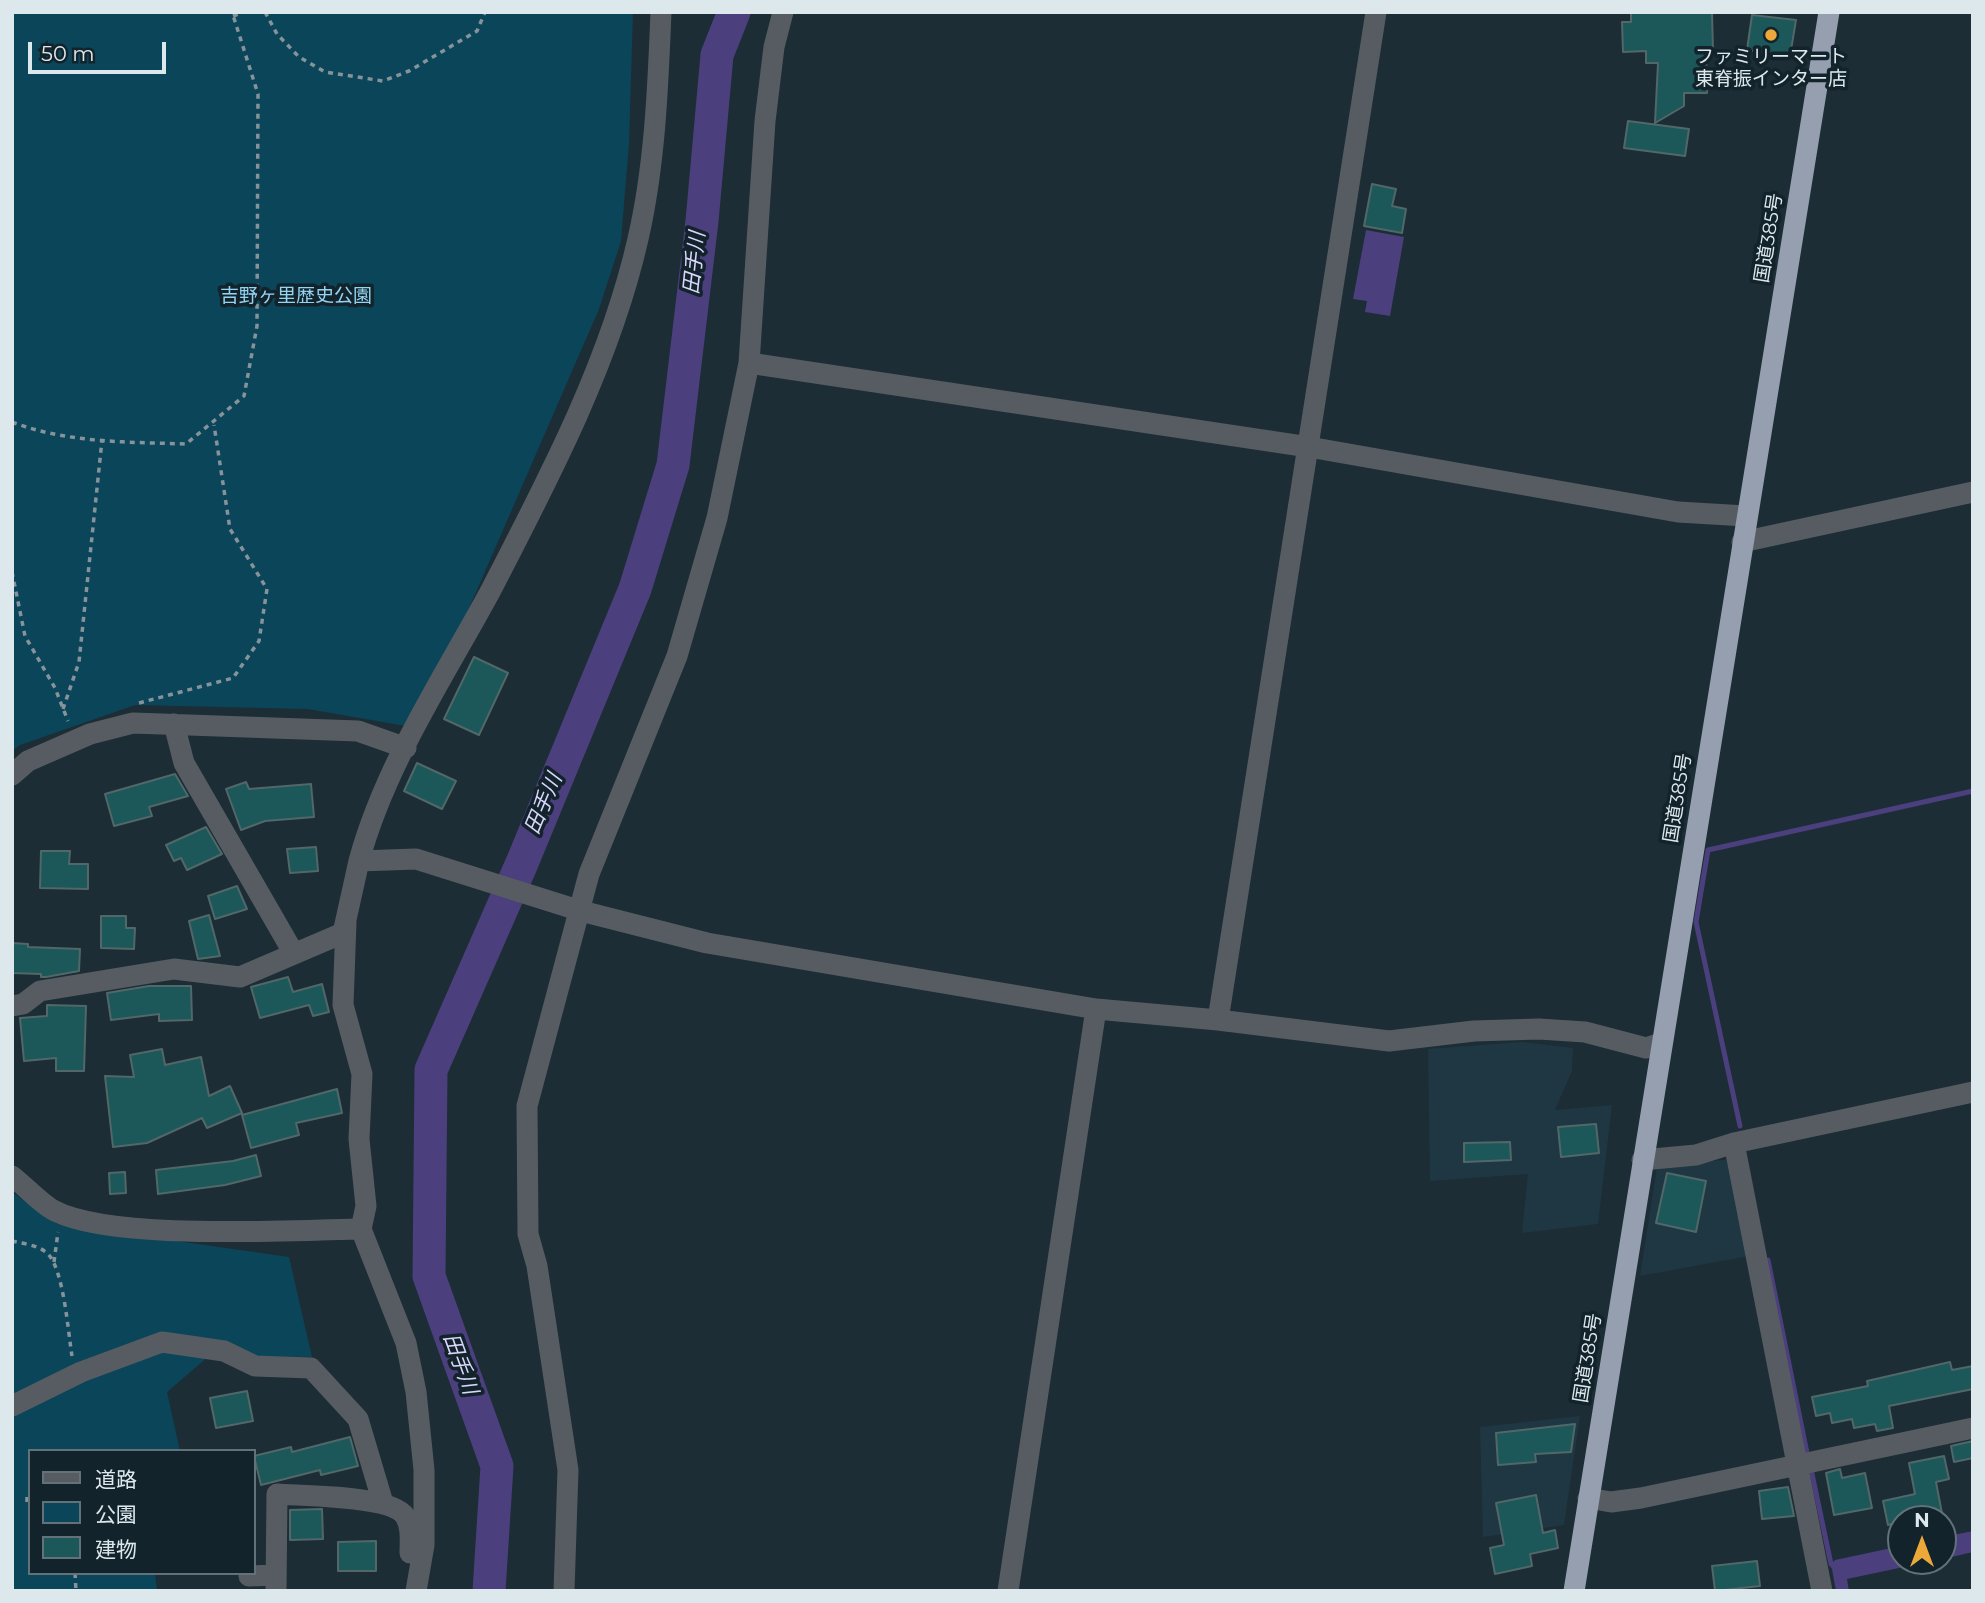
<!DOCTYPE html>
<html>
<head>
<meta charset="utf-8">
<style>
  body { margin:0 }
  #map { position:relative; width:1985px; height:1603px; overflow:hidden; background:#1c2d35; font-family:Montserrat,"Noto Sans JP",sans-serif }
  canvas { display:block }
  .frame { position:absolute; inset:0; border:14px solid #dde8ed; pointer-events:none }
  .legend { position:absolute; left:28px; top:1449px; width:228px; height:126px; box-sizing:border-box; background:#12232b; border:2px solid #637279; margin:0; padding:9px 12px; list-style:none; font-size:21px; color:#dde8ed }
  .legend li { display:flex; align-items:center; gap:14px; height:35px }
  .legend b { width:35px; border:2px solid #637279 }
  .north { position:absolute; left:1887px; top:1505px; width:70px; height:70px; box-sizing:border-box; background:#12232b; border:2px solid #637279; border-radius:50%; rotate:0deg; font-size:19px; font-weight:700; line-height:28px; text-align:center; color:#dde8ed }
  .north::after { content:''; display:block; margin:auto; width:24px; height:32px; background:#eca93a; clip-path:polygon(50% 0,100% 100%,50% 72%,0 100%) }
  .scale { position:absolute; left:28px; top:42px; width:138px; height:32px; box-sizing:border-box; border:4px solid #dde8ed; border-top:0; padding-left:9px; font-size:21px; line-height:24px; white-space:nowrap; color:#dde8ed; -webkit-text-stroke:5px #12232b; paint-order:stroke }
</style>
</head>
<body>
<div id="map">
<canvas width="1985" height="1603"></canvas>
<div class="frame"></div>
<ul class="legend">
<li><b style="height:9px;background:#575c62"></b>道路</li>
<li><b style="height:19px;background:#0b455a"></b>公園</li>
<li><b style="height:19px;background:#1c5759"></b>建物</li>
</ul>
<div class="north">N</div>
<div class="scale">50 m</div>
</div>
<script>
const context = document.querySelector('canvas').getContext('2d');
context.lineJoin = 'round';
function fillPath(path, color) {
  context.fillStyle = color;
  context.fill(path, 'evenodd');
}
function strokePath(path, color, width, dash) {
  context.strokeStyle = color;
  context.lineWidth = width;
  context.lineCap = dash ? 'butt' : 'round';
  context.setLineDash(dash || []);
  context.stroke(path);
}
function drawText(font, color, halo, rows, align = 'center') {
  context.font = font + ' Montserrat,"Noto Sans JP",sans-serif';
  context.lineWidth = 7;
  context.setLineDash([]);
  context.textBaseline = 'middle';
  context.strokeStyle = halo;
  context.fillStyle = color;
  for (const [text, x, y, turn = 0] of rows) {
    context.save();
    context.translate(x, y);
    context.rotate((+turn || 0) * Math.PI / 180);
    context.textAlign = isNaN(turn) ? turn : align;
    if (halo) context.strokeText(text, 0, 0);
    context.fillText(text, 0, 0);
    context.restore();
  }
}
fillPath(new Path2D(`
  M1522 1042 1573 1048 1572 1071 1555 1110 1612 1105 1598 1224 1522 1233 1528 1174 1430 1181 1428 1049Z
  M1732 1159 1749 1256 1640 1276 1657 1167Z
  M1580 1416 1564 1525 1483 1537 1480 1427Z`), '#1e3743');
fillPath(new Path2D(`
  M12 12H633L629 143 621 241 599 309 417 728 308 709 135 705 20 745 12 751Z
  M12 1192 57 1224 289 1257 312 1357 209 1356 167 1392 180 1451H30V1573H155L157 1591H12Z`), '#0b455a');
fillPath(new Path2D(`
  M1366 230 1404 237 1390 316 1365 312 1367 301 1353 299Z
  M1973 1531V1552L1943 1559V1537Z
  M1901 1546V1561H1932L1847 1579 1849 1591H1836L1831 1564 1835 1560Z`), '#4c3f7d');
strokePath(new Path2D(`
  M1740 1126 1696 922 1708 850 1973 791
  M1768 1260 1807 1453
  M1811 1469 1831 1564 1834 1567`), '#4c3f7d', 5);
strokePath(new Path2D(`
  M489 1591 497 1466 429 1276 431 1070 522 863 635 589 673 465 702 221 717 55 734 12`), '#4c3f7d', 33);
const building = new Path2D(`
  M1631 12H1712L1713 52H1706L1707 93H1684V106L1655 123 1658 63H1646V51L1623 52 1622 22H1631Z
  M1752 15 1796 20 1790 56 1747 50Z
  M1628 121 1689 129 1685 156 1624 148Z
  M1372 184 1396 189 1392 206 1406 209 1402 233 1364 226Z
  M474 657 508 673 479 735 444 719Z
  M417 763 456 781 442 809 404 791Z
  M175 774 188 796 149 807 152 816 114 826 105 794Z
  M246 782 249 789 311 784 314 817 265 821 241 830 226 789Z
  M206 827 222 854 187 870 181 858 174 861 166 845Z
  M316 847 318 871 290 873 287 849Z
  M41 851H70L69 864H88V889L40 888Z
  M237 886 247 909 215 919 208 896Z
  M209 915 220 956 198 959 189 921Z
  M101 916H126V928H135L134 949 101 948Z
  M12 943 28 944V947L80 949 79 971 46 977H41V974L12 973Z
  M288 977 293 992 322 984 329 1012 313 1016 309 1005 260 1018 251 987Z
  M149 986H191L192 1020 159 1021V1014L111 1020 107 993Z
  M47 1005 86 1006 84 1071H56V1058L24 1061 20 1018 47 1016Z
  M162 1049 165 1065 201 1057 209 1096 230 1086 242 1113 207 1128 202 1118 147 1143 113 1147 105 1076 134 1077 130 1055Z
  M337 1089 342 1113 296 1123 299 1135 251 1148 242 1115Z
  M1596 1124 1599 1153 1561 1157 1558 1127Z
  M1510 1142 1511 1160 1464 1162V1143Z
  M256 1155 261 1176 225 1185 158 1194 156 1170 233 1161Z
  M125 1172 126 1193 110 1194 109 1173Z
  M1667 1173 1706 1181 1696 1232 1656 1223Z
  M1950 1362 1952 1370 1973 1366V1389L1889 1406 1893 1428 1877 1431 1875 1424 1854 1428 1852 1419 1832 1423 1830 1413 1816 1416 1812 1397 1868 1386 1867 1381Z
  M247 1391 253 1421 216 1428 210 1398Z
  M1575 1424 1571 1452 1535 1454 1536 1462 1498 1465 1496 1433Z
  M350 1437 358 1466 321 1475 320 1470 261 1485 254 1456 291 1447 292 1452Z
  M1973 1441V1458L1954 1462 1951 1446Z
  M1944 1456 1949 1479 1936 1482 1943 1519H1901V1522L1888 1525 1883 1501 1915 1494 1909 1463Z
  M1840 1469 1842 1478 1865 1473 1872 1508 1834 1515 1826 1473Z
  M1788 1487 1794 1516 1762 1519 1759 1491Z
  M1536 1495 1543 1533 1555 1530 1558 1548 1530 1554 1532 1566 1495 1574 1490 1548 1504 1545 1496 1503Z
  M322 1509 323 1539 290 1540V1510Z
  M376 1541V1571H338V1542Z
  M1757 1561 1760 1586 1715 1591 1712 1566Z`);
fillPath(building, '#1c5759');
strokePath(building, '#516768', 2);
strokePath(new Path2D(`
  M265 12 277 34 299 57 325 72 383 81 409 71 477 31 485 12
  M233 16 244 12
  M12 422C66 443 128 442 186 444L244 396 257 326 258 94 232 12
  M12 572 25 636 55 688 68 721
  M139 703 233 678 259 641 267 589 230 529 214 425
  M63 709 79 662 102 440
  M12 1241C24 1244 39 1245 48 1254 64 1271 68 1332 72 1356
  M54 1262 58 1232
  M27 1497V1504H30
  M75 1573 76 1591`), '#86939a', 3.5, [5, 5]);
strokePath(new Path2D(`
  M749 363 1309 447 1678 512 1746 516
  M1742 542 1973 492
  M174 724 184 763 293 952
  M12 775 28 761 90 734 133 723 358 731 406 748
  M359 861C385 765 444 677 491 590 549 478 610 362 638 239 655 165 658 87 661 12
  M346 922 343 1005 362 1074 359 1139 366 1206 361 1229 406 1343 416 1392 424 1470V1545L416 1591
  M12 1006 23 1004 40 991 174 969 240 977 343 933 359 861 416 859 581 911 707 943 1096 1009 1218 1020 1389 1041 1474 1031 1539 1029 1585 1032 1646 1048 1661 1043
  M1218 1020 1376 12
  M1734 1143 1822 1591
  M1642 1160 1696 1155 1734 1143 1973 1092
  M12 1176C25 1186 39 1202 53 1210 111 1241 290 1230 361 1229
  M12 1406 81 1372 162 1342 224 1351 255 1366 311 1368 358 1419 383 1503
  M1588 1498 1611 1502 1641 1498 1973 1428
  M249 1576 276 1575
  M276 1591 277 1494C303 1496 391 1495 405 1516 412 1527 410 1541 410 1553
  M564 1591 568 1470 537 1266 528 1234 527 1106 589 874 677 656 717 518 749 363 765 121 774 47 783 12
  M1008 1591 1096 1009`), '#575c62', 21);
strokePath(new Path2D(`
  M1574 1591 1829 12`), '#959fb0', 21);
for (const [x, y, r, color] of [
  [1771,35,7,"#eca93a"]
]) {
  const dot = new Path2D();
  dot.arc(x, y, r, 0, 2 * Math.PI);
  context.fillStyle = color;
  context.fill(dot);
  strokePath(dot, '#12232b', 2.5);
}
drawText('19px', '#dde8ed', '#12232b', [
  ["ファミリーマート",1771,57],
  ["東脊振インター店",1771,79]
]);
drawText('19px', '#dde8ed', '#12232b', [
  ["国道385号",1769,238,-81],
  ["国道385号",1678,798,-81],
  ["国道385号",1588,1358,-81]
]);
drawText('19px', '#93d4f2', '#12232b', [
  ["吉野ヶ里歴史公園",296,296]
]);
drawText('italic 21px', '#dad6fc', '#12232b', [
  ["田手川",695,263,-84],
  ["田手川",544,804,-67],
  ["田手川",460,1364,70]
]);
</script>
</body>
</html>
